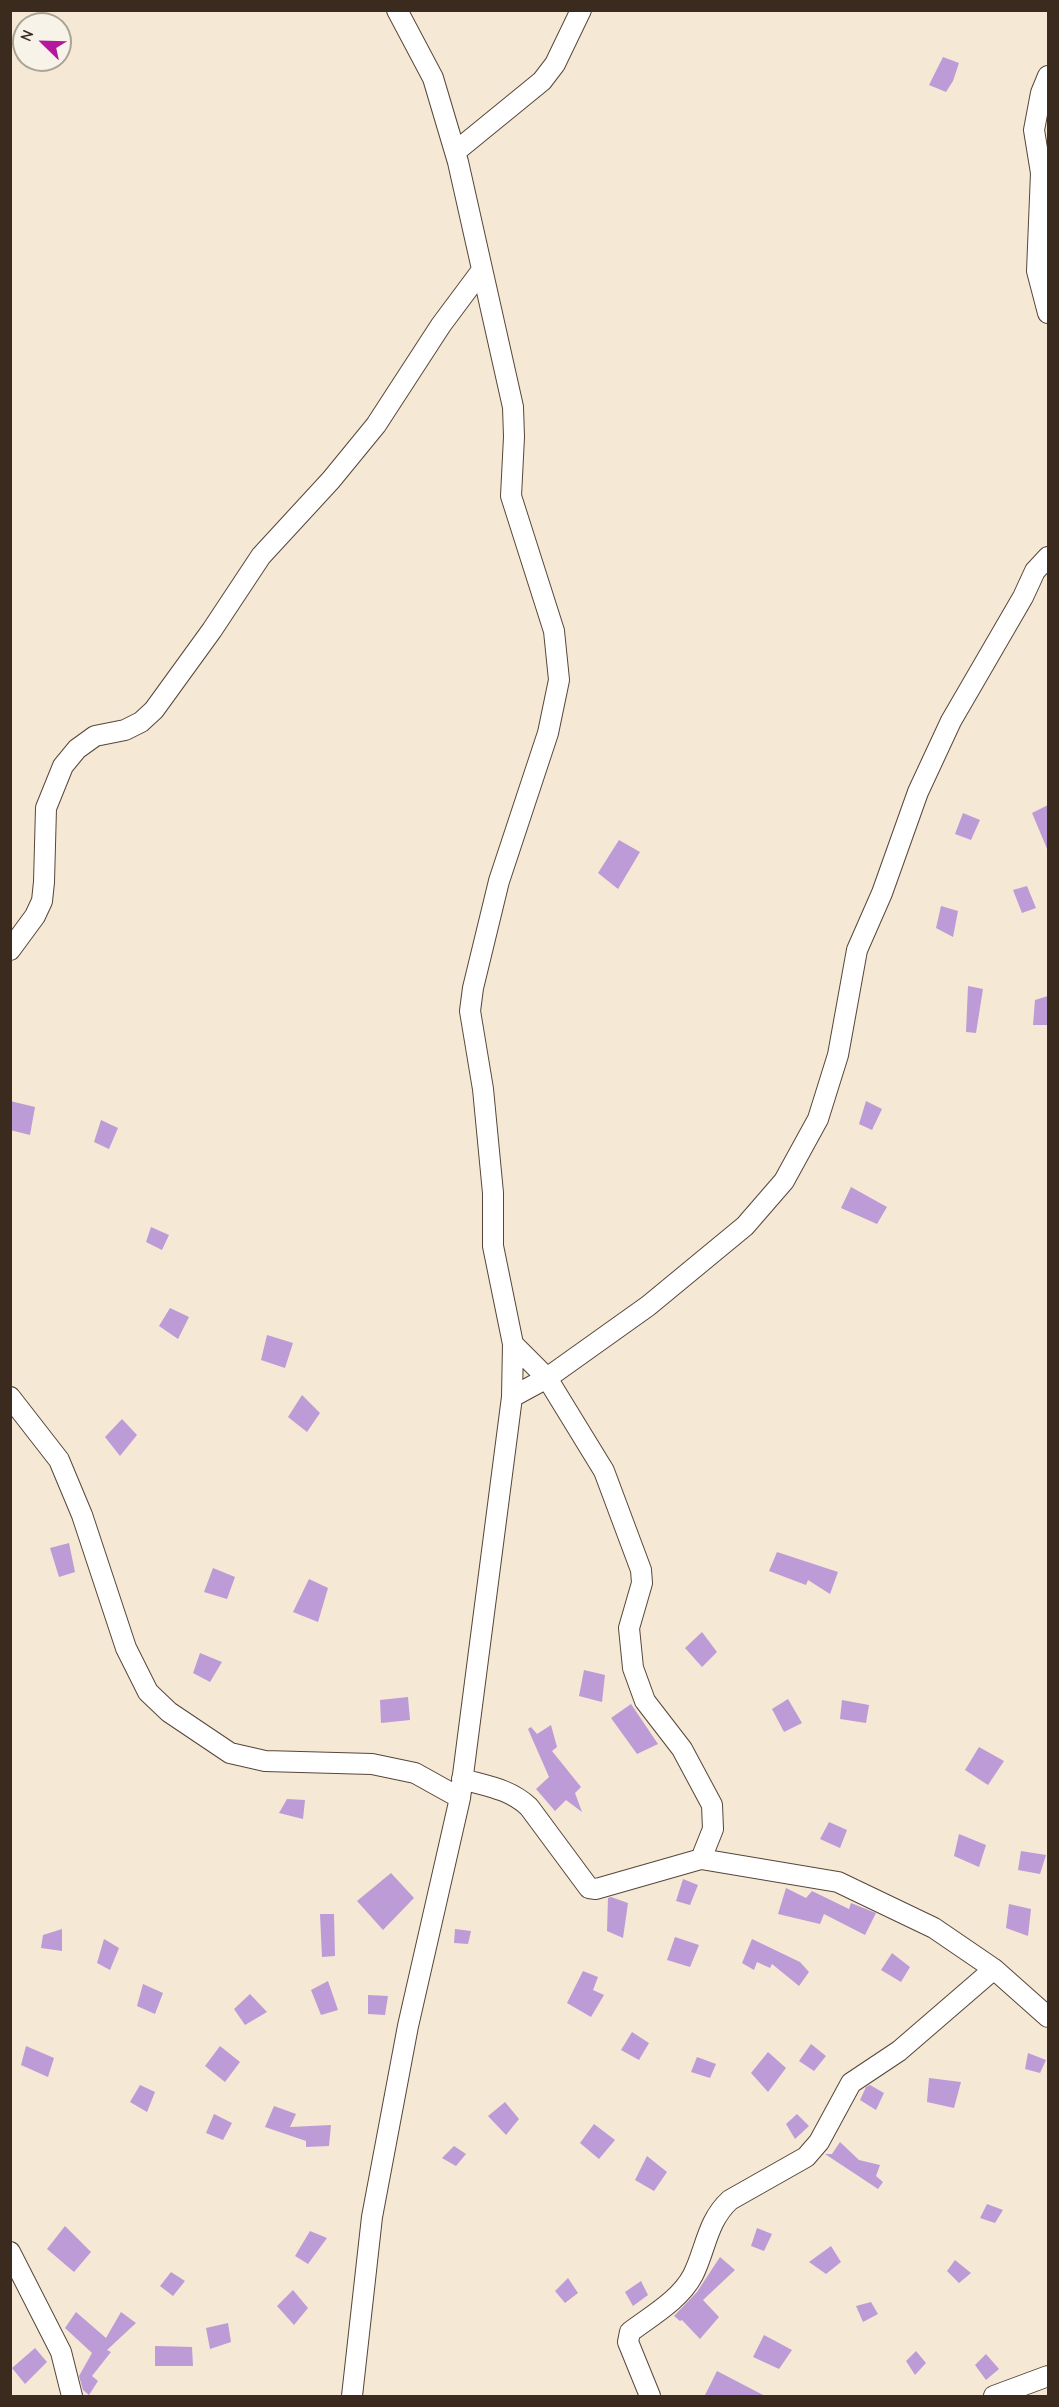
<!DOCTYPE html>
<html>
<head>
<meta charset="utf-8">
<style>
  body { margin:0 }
  #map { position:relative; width:1059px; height:2407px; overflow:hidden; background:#f5e8d5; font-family:"Comic Neue",sans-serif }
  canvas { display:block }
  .frame { position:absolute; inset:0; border:12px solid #3b2a1e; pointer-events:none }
  .north { position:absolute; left:12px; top:12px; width:60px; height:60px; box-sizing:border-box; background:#f7f3e8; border:2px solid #aca397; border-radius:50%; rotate:293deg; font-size:16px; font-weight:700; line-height:24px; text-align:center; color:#3b2a1e }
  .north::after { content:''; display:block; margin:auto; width:21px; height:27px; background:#b5179e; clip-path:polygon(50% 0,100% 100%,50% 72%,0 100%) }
</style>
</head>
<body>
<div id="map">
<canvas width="1059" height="2407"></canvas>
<div class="frame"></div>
<div class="north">N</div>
</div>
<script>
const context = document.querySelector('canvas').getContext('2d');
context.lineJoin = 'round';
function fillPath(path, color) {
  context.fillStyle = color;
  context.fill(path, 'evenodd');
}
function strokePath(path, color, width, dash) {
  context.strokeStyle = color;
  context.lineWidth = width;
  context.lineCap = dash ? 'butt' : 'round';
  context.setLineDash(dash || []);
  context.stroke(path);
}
fillPath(new Path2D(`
  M943 57 959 63 953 81 946 92 929 85Z
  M1048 805V851L1032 813Z
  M963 813 980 820 971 840 955 834Z
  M619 840 640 852 618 889 598 873Z
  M1027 886 1036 908 1022 913 1013 890Z
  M941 906 958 911 953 937 936 928Z
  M968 986 983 989 976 1033 966 1032Z
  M1048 996V1025H1033L1035 1000Z
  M10 1101 35 1107 30 1135 10 1130Z
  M866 1101 882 1109 872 1130 859 1124Z
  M101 1120 118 1128 109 1149 94 1142Z
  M851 1187 887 1207 877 1224 841 1208Z
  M151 1227 169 1235 162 1250 146 1242Z
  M170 1308 189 1317 178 1339 159 1326Z
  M267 1335 293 1343 285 1368 261 1360Z
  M302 1395 320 1413 307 1432 288 1417Z
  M122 1419 137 1435 120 1456 105 1437Z
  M69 1543 75 1572 59 1577 50 1548Z
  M777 1552 838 1572 830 1594 808 1580 806 1585 769 1571Z
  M213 1568 235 1577 227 1599 204 1592Z
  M309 1579 328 1588 318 1622 293 1612Z
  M702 1632 717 1652 702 1667 685 1648Z
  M200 1653 222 1662 210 1682 193 1673Z
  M584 1670 605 1675 602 1702 579 1696Z
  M408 1697 410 1720 381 1723 380 1700Z
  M788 1699 802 1723 784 1732 772 1709Z
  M842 1700 869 1705 866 1723 840 1719Z
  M631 1704 658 1744 637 1754 611 1718Z
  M551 1725 557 1747 552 1751 581 1787 575 1793 582 1812 566 1800 555 1811 536 1789 549 1777 528 1729 531 1727 537 1734Z
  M979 1747 1004 1761 988 1785 965 1770Z
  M287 1799 305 1800 303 1819 279 1813Z
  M829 1822 847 1830 840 1848 820 1839Z
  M959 1834 986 1845 979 1867 954 1856Z
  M1021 1851 1046 1855 1040 1874 1018 1870Z
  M391 1873 414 1898 383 1930 357 1901Z
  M683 1879 698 1885 690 1905 676 1901Z
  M786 1888 806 1898 812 1891 849 1909 851 1903 876 1913 865 1935 824 1914 820 1924 778 1914Z
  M611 1897 628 1903 623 1938 607 1931 608 1898Z
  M1009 1904 1031 1909 1028 1936 1006 1928Z
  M320 1914H334L335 1956 322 1957Z
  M62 1929V1951L41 1948 43 1935Z
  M455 1929 471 1931 468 1944 454 1943Z
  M675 1937 699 1945 690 1967 667 1960Z
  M104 1939 119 1948 110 1970 97 1963Z
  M752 1939 800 1962 809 1972 799 1986 772 1964 770 1968 757 1962 754 1970 742 1963Z
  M892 1953 910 1967 901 1982 881 1970Z
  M583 1971 598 1977 593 1990 604 1995 591 2017 567 2003Z
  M328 1981 338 2010 321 2015 311 1990Z
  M143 1984 163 1993 155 2014 137 2006Z
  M250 1994 267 2012 245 2025 234 2009Z
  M368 1995 388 1996 385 2015 368 2014Z
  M632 2032 649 2043 639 2060 621 2050Z
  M811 2044 826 2056 814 2071 799 2061Z
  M26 2046 54 2058 48 2077 21 2065Z
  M220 2046 240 2062 225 2082 205 2066Z
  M768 2052 786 2068 768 2092 751 2073Z
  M1028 2053 1046 2060 1040 2073 1025 2069Z
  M697 2057 716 2064 710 2078 691 2072Z
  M929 2078 961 2082 954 2108 927 2102Z
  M140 2085 155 2092 147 2112 130 2102Z
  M870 2085 884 2093 876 2110 860 2100 866 2087Z
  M505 2102 519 2119 506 2135 488 2116Z
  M274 2106 296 2114 290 2127 331 2125 329 2146 306 2147V2141L265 2127Z
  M214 2114 232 2123 223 2140 206 2133Z
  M797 2114 809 2126 795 2139 786 2124Z
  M594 2124 615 2140 599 2159 580 2143Z
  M840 2142 859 2160 880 2165 876 2176 883 2182 878 2189 825 2154H832Z
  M454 2146 466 2154 456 2166 442 2158Z
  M647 2156 667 2172 654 2191 635 2180Z
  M987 2204 1003 2210 995 2223 980 2218Z
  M65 2226 91 2252 74 2272 47 2249Z
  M757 2228 772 2234 764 2251 751 2246Z
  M310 2231 327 2238 308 2264 295 2256Z
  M831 2246 841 2262 826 2274 809 2262Z
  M720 2257 735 2270 703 2300 719 2317 700 2339 682 2320 680 2321 674 2316 697 2292Z
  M955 2260 971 2273 959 2283 947 2271Z
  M171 2272 185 2281 173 2296 160 2286Z
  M568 2278 578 2293 565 2303 555 2291Z
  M641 2281 648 2295 633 2306 625 2292Z
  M293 2290 308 2308 294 2325 277 2306Z
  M871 2302 878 2314 863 2322 856 2306Z
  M76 2312 106 2338 121 2312 136 2323 107 2350 111 2352 92 2376 98 2381 89 2395 83 2390 79 2376 92 2353 65 2328Z
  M228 2323 231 2342 210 2349 206 2328Z
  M764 2335 792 2350 779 2369 753 2357Z
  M155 2346 192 2347 193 2366H155Z
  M35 2348 47 2362 25 2384 12 2368Z
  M916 2351 926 2363 915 2375 906 2361Z
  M986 2354 999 2369 986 2380 975 2365Z
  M717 2371 767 2397H704Z`), '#bd9bd6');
const street = new Path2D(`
  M1048 76 1041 93 1034 130 1041 173 1037 271 1048 313
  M455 152 542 81 555 64 581 10
  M10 950 35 916 42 901 44 882 46 808 63 766 77 749 95 736 125 730 141 722 154 710 212 630 261 556 331 480 376 425 441 325 482 270
  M513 1344 547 1378 604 1471 641 1570 642 1583 629 1628 633 1668 645 1701 682 1749 712 1805 713 1829 701 1859
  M10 1397 59 1460 82 1515 126 1648 148 1692 169 1712 230 1753 265 1761 372 1764 415 1773 460 1798
  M512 1397 547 1378 648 1306 745 1226 784 1181 818 1119 838 1055 857 950 882 893 918 792 951 721 1023 597 1035 571 1048 557
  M462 1779C487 1786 510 1789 529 1807L589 1888 596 1889 701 1859 838 1882 934 1928 994 1969 1048 2017
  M10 2252 61 2352 72 2396
  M352 2396 372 2217 408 2026 460 1798 512 1397 513 1344 493 1246V1193L483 1089 470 1011 473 988 499 881 548 733 559 680 554 631 511 496 514 437 513 407 458 162 433 78 397 10
  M650 2396 628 2342 630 2332C651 2316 680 2300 693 2275 706 2249 707 2221 730 2200L806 2157 819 2142 851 2083 899 2051 994 1969
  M994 2396 1048 2376`);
strokePath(street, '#574639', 22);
strokePath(street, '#fff', 20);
</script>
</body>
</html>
